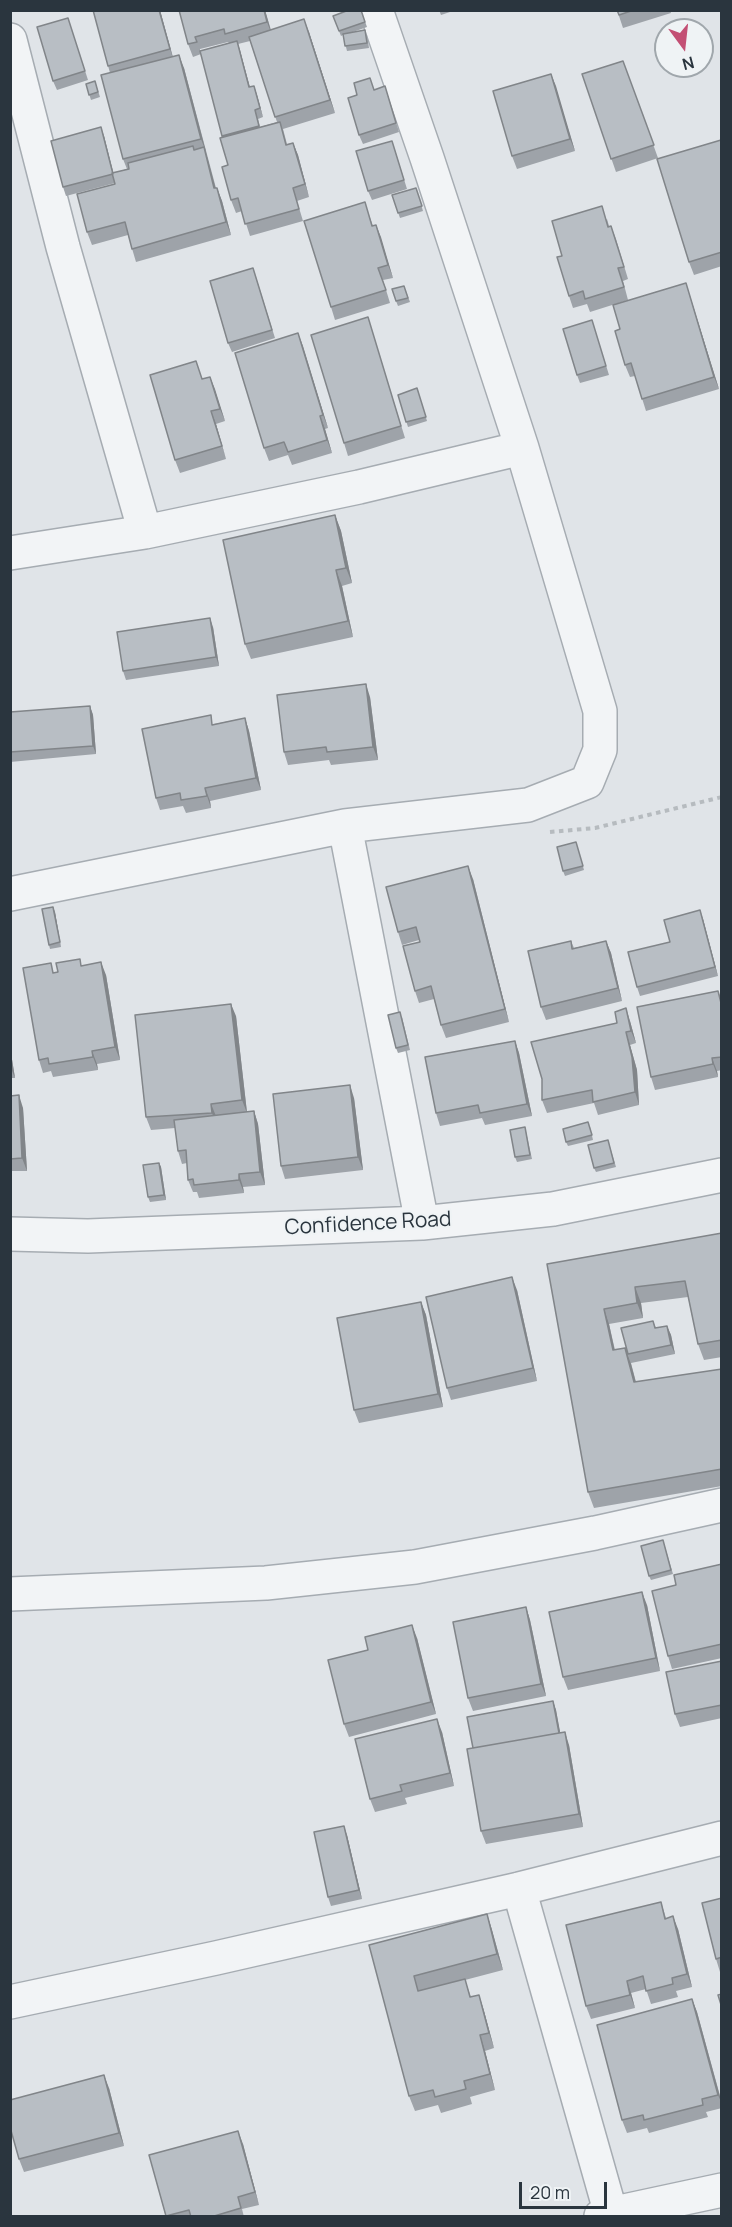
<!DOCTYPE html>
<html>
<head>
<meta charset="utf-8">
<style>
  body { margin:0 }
  #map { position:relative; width:732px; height:2227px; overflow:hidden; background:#e0e4e8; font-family:Manrope,sans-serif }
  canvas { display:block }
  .frame { position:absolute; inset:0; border:12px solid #2a353e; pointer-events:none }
  .north { position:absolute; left:654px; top:18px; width:60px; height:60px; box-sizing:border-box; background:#eff3f5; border:2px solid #a0a7ac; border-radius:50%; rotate:165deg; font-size:16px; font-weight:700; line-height:24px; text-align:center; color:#2a353e }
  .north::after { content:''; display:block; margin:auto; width:21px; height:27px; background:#c34f74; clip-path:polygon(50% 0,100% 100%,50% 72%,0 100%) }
  .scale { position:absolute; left:519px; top:2182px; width:88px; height:27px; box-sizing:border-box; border:3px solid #2a353e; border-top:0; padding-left:8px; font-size:18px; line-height:21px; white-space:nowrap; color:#2a353e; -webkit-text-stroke:4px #eff3f5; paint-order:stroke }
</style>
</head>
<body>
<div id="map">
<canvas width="732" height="2227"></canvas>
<div class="frame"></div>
<div class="north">N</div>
<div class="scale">20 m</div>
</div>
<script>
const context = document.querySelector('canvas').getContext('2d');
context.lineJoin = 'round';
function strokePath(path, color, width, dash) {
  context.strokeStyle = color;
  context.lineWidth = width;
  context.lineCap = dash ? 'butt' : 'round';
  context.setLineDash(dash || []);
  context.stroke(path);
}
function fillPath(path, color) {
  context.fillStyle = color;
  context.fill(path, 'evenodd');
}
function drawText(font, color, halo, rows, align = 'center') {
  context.font = font + ' Manrope,sans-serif';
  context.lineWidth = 4.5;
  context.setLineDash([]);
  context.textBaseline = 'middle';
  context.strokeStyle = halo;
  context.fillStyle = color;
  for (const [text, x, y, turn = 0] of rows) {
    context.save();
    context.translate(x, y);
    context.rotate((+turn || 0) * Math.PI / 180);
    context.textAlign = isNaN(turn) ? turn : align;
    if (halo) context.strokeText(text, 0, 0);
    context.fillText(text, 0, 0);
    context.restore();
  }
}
const minor = new Path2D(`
  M10 40 63 247 145 532
  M10 553 145 532 359 487 522 448
  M345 826 422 1223
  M10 894 345 826 528 805 587 782 600 750V711L522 448 427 158 376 10
  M10 1234 88 1236 422 1223 553 1209 722 1175
  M10 1594 266 1583 415 1567 595 1533 722 1505
  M519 1889 611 2214
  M10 2002 216 1958 519 1889 722 1838
  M601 2216 722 2190`);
strokePath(minor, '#a6acb2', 36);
strokePath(new Path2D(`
  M550 832 595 828 722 797`), '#b6bbbf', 4, [4.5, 4.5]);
strokePath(minor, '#f2f4f6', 33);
fillPath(new Path2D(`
  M93 10H160L173 57 184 68 216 188H217L222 201 231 235 136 262 128 235 92 245 87 232 115 184V183L66 196 63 187 104 136 113 173 127 169 123 159 110 73Z
  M179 10H265L271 30 309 32 335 113 283 129 287 144 293 143 298 155 309 197 297 201 303 221 250 236 242 211 236 213 231 200 228 165 223 138 201 54 193 57 188 44ZM250 41 277 122 260 127 258 119 263 117 257 95 254 86 250 87 238 44ZM228 42 229 43 200 51V49Z
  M361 10 367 27 350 33 367 35 369 48 347 51 343 35 341 36 333 16Z
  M439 10H456L441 15Z
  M617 10H670L671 13 623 28Z
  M68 18 88 80 57 90 53 81Z
  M623 61 658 158 616 172 582 74Z
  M551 74 575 151 517 169 512 156Z
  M95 81 100 97 91 100 86 84Z
  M385 86 399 132 363 144 359 135 374 90Z
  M722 142V266L694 275 689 262Z
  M395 150 407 189 372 200 368 191Z
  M416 188 423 211 400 218 392 195Z
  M369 215 373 226 376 225 393 278 383 280 390 303 335 320 331 307Z
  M607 219 609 226H611L616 239 628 279 623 281 628 300 590 312 587 304 573 308 569 296 562 256Z
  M256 277 275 338 232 352 228 343Z
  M404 286 410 302 398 306 396 301Z
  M690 296 719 389 646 411 635 376 630 377 625 365 620 329Z
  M368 317 405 438 348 456 344 443Z
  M592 320 609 375 580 383 577 375Z
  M298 333 328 428 325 429 332 453 292 465 288 455 269 461 264 448Z
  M210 377 225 421 216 424 226 459 180 473 175 460 202 379Z
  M417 388 427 421 408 427 398 395Z
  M335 515 341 531 352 583 342 586 353 637 251 659 245 644Z
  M213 627 219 666 126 680 123 671Z
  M370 697 378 760 331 765 329 760 288 765 284 752Z
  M90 706 93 715 96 754 10 762V712Z
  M245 718 249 731 261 790 210 801 211 808 186 813 183 806 160 810 156 798 214 724Z
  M576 842 584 870 565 876 563 871Z
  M473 879 509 1022 446 1038 441 1025 434 999 419 1003 415 991 419 940 402 945 398 932Z
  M55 912 61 947 50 949 49 945Z
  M703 919 718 976 640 996 637 987 670 942Z
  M571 941 574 948 606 941 611 953 622 1001 546 1020 541 1007Z
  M82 965 106 975 120 1060 97 1064 98 1070 53 1077 51 1071 43 1073 39 1060 55 973Z
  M718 991 722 1000V1070L717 1071 718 1077 655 1090 651 1077Z
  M236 1016 247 1112 254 1111 258 1124 265 1185 243 1187 244 1193 199 1198 197 1192H193L188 1180 187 1163 182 1164 178 1151 175 1128 151 1130 146 1117Z
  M402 1017 410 1050 398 1053 396 1048Z
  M630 1021 636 1043 630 1045 637 1070 639 1105 598 1115 594 1103 547 1113 542 1100Z
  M515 1041 519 1053 532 1116 485 1125 482 1118 440 1126 436 1113Z
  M10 1047 15 1078H10Z
  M10 1096 23 1108 27 1171H10Z
  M354 1098 363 1170 285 1179 281 1166Z
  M525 1127 532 1159 517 1162 515 1157Z
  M590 1127 593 1140 568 1146 566 1142Z
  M608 1140 616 1167 596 1172 594 1168Z
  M159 1163 161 1167 166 1200 150 1202 148 1197Z
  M722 1233V1357L704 1360 698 1344 688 1297 641 1303 643 1318 609 1324 615 1350 625 1348 653 1321 656 1328 667 1326 671 1335 675 1354 631 1363 636 1382 722 1369V1486L594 1508 588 1492 547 1264Z
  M517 1290 537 1381 451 1400 447 1388Z
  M421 1302 426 1315 443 1407 359 1423 354 1410Z
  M663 1540 673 1574 651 1580 649 1576Z
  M722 1564V1658L672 1669 668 1656Z
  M647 1605 660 1671 568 1690 563 1677Z
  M526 1607 530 1620 546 1696 473 1711 468 1698Z
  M417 1638 436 1714 349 1737 344 1724Z
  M722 1661V1718L680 1727 675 1714Z
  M553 1701 556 1710 560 1733 569 1745 583 1827 486 1844 481 1831 473 1748Z
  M442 1732 454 1786 405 1798 407 1804 375 1812 370 1799Z
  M347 1835 362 1899 331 1906 328 1897Z
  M722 1898V1971L720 1972 716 1959Z
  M661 1902 666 1918 678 1929 692 1987 676 1991 678 1997 651 2004 646 1989 631 1993 635 2008 591 2019 586 2006Z
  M487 1914 492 1930 503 1970 465 1980 471 1997 479 1995 484 2011 494 2048 485 2051 495 2090 470 2097 472 2104 441 2113 438 2105 415 2111 409 2096 369 1945Z
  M692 1999 697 2012 722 2103V2108L706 2112 708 2117 649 2133 647 2128 627 2133 622 2120Z
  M109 2088 124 2146 24 2172 19 2159Z
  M243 2144 259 2205 242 2209 244 2217H166L149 2155Z`), '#9ea3a9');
fillPath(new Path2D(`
  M159 10H160L174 62 170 49Z
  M264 10H265L272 35 267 22Z
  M304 19 309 32 335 113 330 100Z
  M237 41 240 50 252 96 249 87Z
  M179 55 184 68 206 152 201 139Z
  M551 74 556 86 575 151 570 139Z
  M254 86 257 95 263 117 260 108Z
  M101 127 104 136 116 183 113 174Z
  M293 143 298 155 309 197 305 184Z
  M204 147 208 160 219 201 214 188Z
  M217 188 222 201 231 235 226 222Z
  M376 225 381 237 393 278 388 265Z
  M686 283 690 296 719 389 714 377Z
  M298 333 303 346 328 428 323 415Z
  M210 377 215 389 225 421 220 409Z
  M211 411 216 424 226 459 222 446Z
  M320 416 325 429 332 453 327 440Z
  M335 515 341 531 352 583 346 568Z
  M336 570 342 586 353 637 348 621Z
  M210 618 213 627 219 666 216 657Z
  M366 684 370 697 378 760 373 747Z
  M90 706 93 715 96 754 93 746Z
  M245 718 249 731 261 790 256 778Z
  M205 788 210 801 211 808 207 796Z
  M468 866 473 879 509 1022 505 1009Z
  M53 907 55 912 61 947Z
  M700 910 703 919 718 976 715 967Z
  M606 941 611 953 622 1001 618 988Z
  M101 962 106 975 120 1060 115 1047Z
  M231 1004 236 1016 247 1113 242 1100Z
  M626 1008 630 1021 636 1043 631 1031Z
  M626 1032 630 1045 637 1070 639 1105 635 1092Z
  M515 1041 519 1053 532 1116 527 1104Z
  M10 1047 15 1078 10 1066Z
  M92 1051 97 1064 98 1070 93 1057Z
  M712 1058 717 1071 718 1077 713 1064Z
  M350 1085 354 1098 363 1170 358 1157Z
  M19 1095 23 1108 27 1171 22 1158Z
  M211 1104 216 1116 217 1126 212 1113Z
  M254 1111 258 1124 265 1185 260 1172Z
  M159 1163 161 1167 166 1200 164 1195Z
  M239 1174 243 1187 244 1193 239 1180Z
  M512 1277 517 1290 537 1381 533 1368Z
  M635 1287 641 1303 643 1318 637 1303Z
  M421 1302 426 1315 443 1407 438 1394Z
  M604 1309 609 1324 618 1366 613 1350Z
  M667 1326 671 1335 675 1354 671 1345Z
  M625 1348 631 1364 640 1398 634 1382Z
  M642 1592 647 1605 660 1671 656 1658Z
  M526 1607 530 1620 546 1696 541 1684Z
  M412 1625 417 1638 436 1714 431 1702Z
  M553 1701 556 1710 562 1742 559 1733Z
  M437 1719 442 1732 454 1786 450 1773Z
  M565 1732 569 1745 583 1827 579 1814Z
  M344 1826 347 1835 362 1899 359 1890Z
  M487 1914 492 1930 503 1970 497 1954Z
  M673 1916 678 1929 692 1987 687 1974Z
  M627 1981 631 1993 635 2008 630 1995Z
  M479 1995 484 2011 494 2048 489 2033Z
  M692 1999 697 2012 722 2104 718 2095Z
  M480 2035 485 2051 495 2090 490 2074Z
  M104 2075 109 2088 124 2146 119 2133Z
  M238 2131 243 2144 259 2205 255 2192Z`), '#818589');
const building = new Path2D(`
  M93 10H159L170 49 108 66Z
  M179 10H264L267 22 225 34 224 29 195 37 197 42 188 44Z
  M349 10H361L365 22 339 31 333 16Z
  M617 10H634L619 15Z
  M68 18 85 71 53 81 37 27Z
  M304 19 330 100 275 117 249 37Z
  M365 30 367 43 345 46 343 34Z
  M237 41 249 87 254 86 260 108 255 110 259 126 222 136 200 51Z
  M179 55 201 139 123 159 101 75Z
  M623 61 654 145 611 159 582 74Z
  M551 74 570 139 512 156 493 91Z
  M370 78 374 90 385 86 396 123 359 135 348 98 357 95 354 83Z
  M95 81 98 92 89 95 86 84Z
  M280 122 286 145 293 143 305 184 293 188 299 209 245 224 238 198 231 200 222 167 228 165 220 138Z
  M101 127 113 174 63 187 51 141Z
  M721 140 722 142V252L689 262 657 159Z
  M392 141 404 180 368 191 356 151Z
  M193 146 194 150 204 147 214 188H217L226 222 132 249 125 222 87 232 77 194 115 184 112 173 129 169 128 163Z
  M416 188 422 206 398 213 392 195Z
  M365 202 372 226 376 225 388 265 378 268 386 290 331 307 304 221Z
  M602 206 608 227 611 226 624 267 618 268 624 287 585 299 583 291 569 296 557 257 562 256 552 221Z
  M253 268 272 330 228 343 210 281Z
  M686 283 714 377 642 399 631 363 625 365 615 331 620 329 613 305Z
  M404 286 408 298 396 301 392 289Z
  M368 317 401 426 344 443 311 335Z
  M592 320 606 366 577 375 563 329Z
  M298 333 323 415 320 416 327 440 288 452 284 442 264 448 235 353Z
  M196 361 202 379 210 377 220 409 211 411 222 446 175 460 150 375Z
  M417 388 426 417 406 422 398 395Z
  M335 515 346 568 336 570 348 621 245 644 223 540Z
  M210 618 216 657 123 671 117 632Z
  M366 684 373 747 327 752 326 747 284 752 277 695Z
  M90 706 93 746 10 752V712Z
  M211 715 212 725 245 718 256 778 205 788 207 796 181 800 180 793 156 798 142 729Z
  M576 842 583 866 563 871 557 847Z
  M468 866 505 1009 441 1025 431 986 415 991 403 946 420 942 416 927 398 932 386 887Z
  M53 907 60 942 49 945 42 909Z
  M700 910 715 967 637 987 628 952 670 942 664 920Z
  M571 941 572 949 606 941 618 988 541 1007 528 951Z
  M80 959 81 966 101 962 115 1047 92 1051 93 1057 49 1064 48 1058 39 1060 23 968 51 963 53 973 58 972 56 963Z
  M718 991 722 1007V1057L712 1058 713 1064 651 1077 637 1007Z
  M231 1004 242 1100 211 1104 212 1113 146 1117 135 1015Z
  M626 1008 631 1031 626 1032 632 1057 635 1092 593 1102 592 1090 542 1100V1079L531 1042 617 1023 615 1012Z
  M400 1012 408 1045 396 1048 388 1015Z
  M515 1041 527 1104 480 1113 478 1105 436 1113 425 1057Z
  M350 1085 358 1157 281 1166 273 1094Z
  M19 1095 22 1158 10 1159V1096Z
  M254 1111 260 1172 239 1174V1180L194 1185 193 1179 188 1180 186 1150 178 1151 174 1120Z
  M588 1122 592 1135 566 1142 563 1129Z
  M525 1127 530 1155 515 1157 510 1130Z
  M608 1140 614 1163 594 1168 588 1145Z
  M159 1163 164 1195 148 1197 143 1165Z
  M722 1233V1340L698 1344 685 1281 635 1287 637 1303 604 1309 613 1350 625 1348 634 1382 722 1369V1469L588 1492 547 1264Z
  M512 1277 533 1368 447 1388 426 1297Z
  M421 1302 438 1394 354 1410 337 1318Z
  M653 1321 655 1328 667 1326 671 1345 628 1354 621 1328Z
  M663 1540 671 1570 649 1576 641 1546Z
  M722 1564V1644L668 1656 652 1591 676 1585 674 1575Z
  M642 1592 656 1658 563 1677 549 1612Z
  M526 1607 541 1684 468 1698 453 1622Z
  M412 1625 431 1702 344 1724 328 1660 368 1650 365 1637Z
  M722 1661V1705L675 1714 666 1672Z
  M553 1701 559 1733 473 1748 467 1717Z
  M437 1719 450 1773 400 1785 402 1791 370 1799 355 1739Z
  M565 1732 579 1814 481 1831 467 1749Z
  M344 1826 359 1890 328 1897 314 1832Z
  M722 1898V1957L716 1959 702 1903Z
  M661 1902 665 1919 673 1916 687 1974 672 1978 673 1984 646 1991 643 1976 627 1981 630 1995 586 2006 566 1925Z
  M487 1914 497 1954 414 1976 418 1991 465 1979 470 1997 479 1995 489 2033 480 2035 490 2074 464 2081 466 2089 435 2097 433 2090 409 2096 369 1945Z
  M722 1994V2008L718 1995Z
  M692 1999 718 2095 702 2099 703 2105 644 2120 643 2115 622 2120 597 2025Z
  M104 2075 119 2133 19 2159 10 2127V2100Z
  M238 2131 255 2192 238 2197 241 2208 211 2217H191L189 2210 166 2216 149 2155Z`);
fillPath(building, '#b8bec4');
strokePath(building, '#818589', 1.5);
drawText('21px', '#2a353e', '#eff3f5', [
  ["Confidence Road",368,1224,-3]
]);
</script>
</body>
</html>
